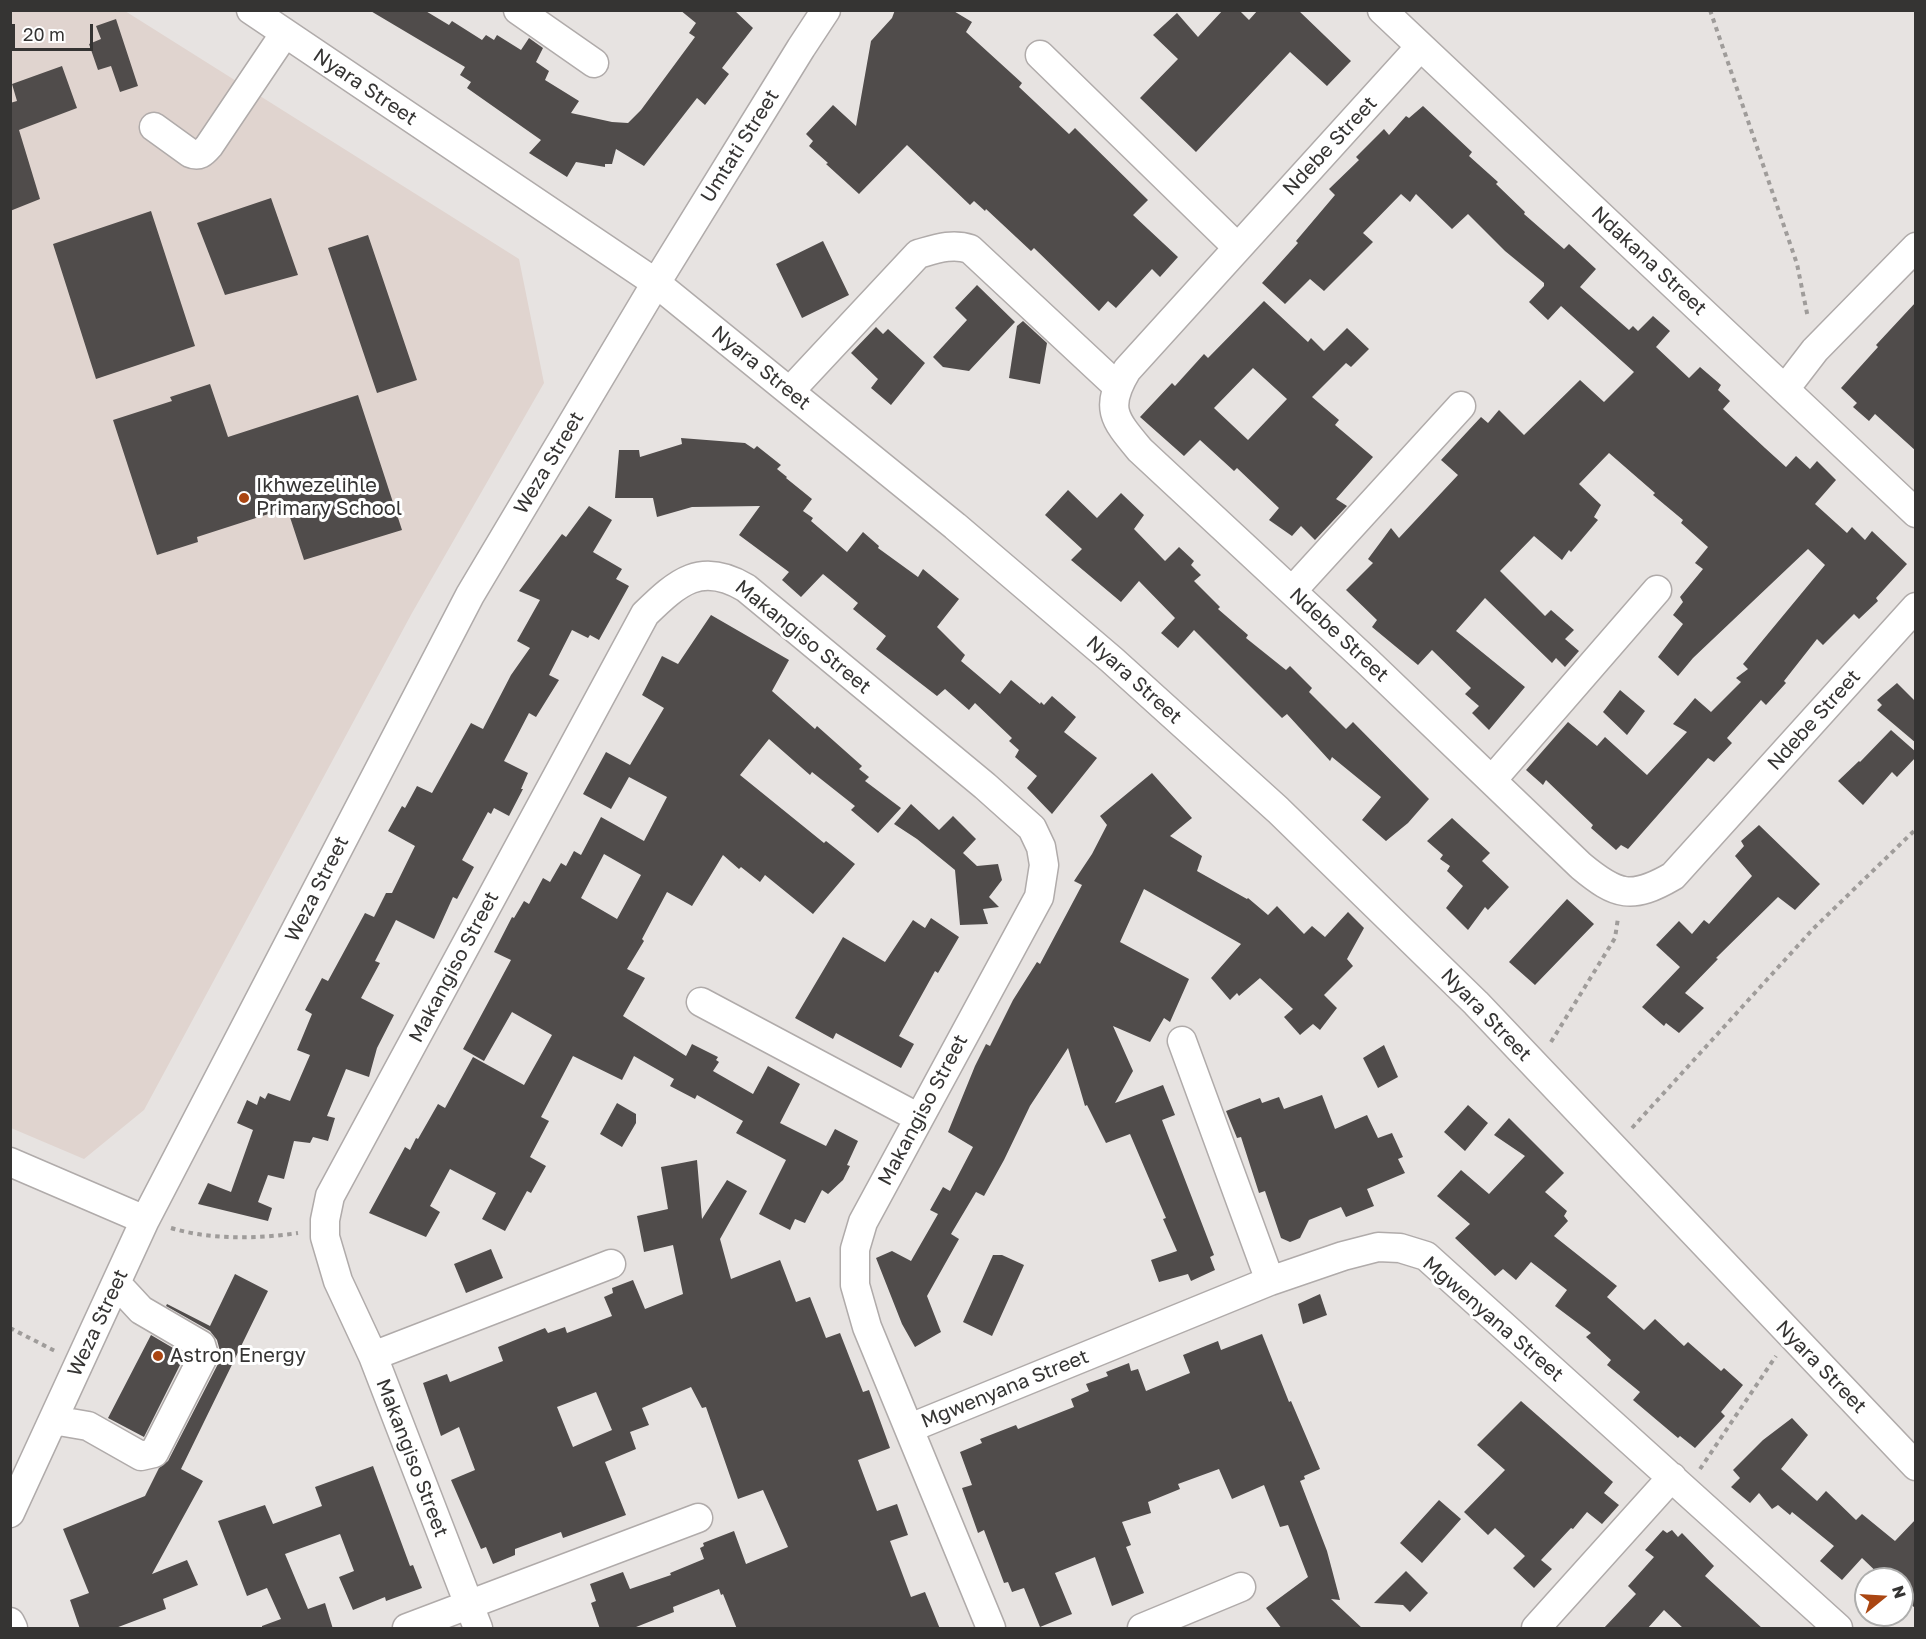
<!DOCTYPE html>
<html>
<head>
<meta charset="utf-8">
<style>
  body { margin:0 }
  #map { position:relative; width:1926px; height:1639px; overflow:hidden; background:#e7e3e1; font-family:"Golos Text",sans-serif }
  canvas { display:block }
  .frame { position:absolute; inset:0; border:12px solid #353433; pointer-events:none }
  .north { position:absolute; left:1854px; top:1567px; width:60px; height:60px; box-sizing:border-box; background:#fff; border:2px solid #aeaead; border-radius:50%; rotate:72deg; font-size:16px; font-weight:700; line-height:24px; text-align:center; color:#353433 }
  .north::after { content:''; display:block; margin:auto; width:21px; height:27px; background:#aa4612; clip-path:polygon(50% 0,100% 100%,50% 72%,0 100%) }
  .scale { position:absolute; left:12px; top:24px; width:81px; height:27px; box-sizing:border-box; border:3px solid #353433; border-top:0; padding-left:8px; font-size:18px; line-height:21px; white-space:nowrap; color:#353433; -webkit-text-stroke:4px #fff; paint-order:stroke }
</style>
</head>
<body>
<div id="map">
<canvas width="1926" height="1639"></canvas>
<div class="frame"></div>
<div class="north">N</div>
<div class="scale">20 m</div>
</div>
<script>
const context = document.querySelector('canvas').getContext('2d');
context.lineJoin = 'round';
function fillPath(path, color) {
  context.fillStyle = color;
  context.fill(path, 'evenodd');
}
function strokePath(path, color, width, dash) {
  context.strokeStyle = color;
  context.lineWidth = width;
  context.lineCap = dash ? 'butt' : 'round';
  context.setLineDash(dash || []);
  context.stroke(path);
}
function drawText(font, color, halo, rows, align = 'center') {
  context.font = font + ' "Golos Text",sans-serif';
  context.lineWidth = 6;
  context.setLineDash([]);
  context.textBaseline = 'middle';
  context.strokeStyle = halo;
  context.fillStyle = color;
  for (const [text, x, y, turn = 0] of rows) {
    context.save();
    context.translate(x, y);
    context.rotate((+turn || 0) * Math.PI / 180);
    context.textAlign = isNaN(turn) ? turn : align;
    if (halo) context.strokeText(text, 0, 0);
    context.fillText(text, 0, 0);
    context.restore();
  }
}
fillPath(new Path2D(`
  M10 11H125L519 259 544 383 412 613 144 1110 84 1159 11 1128Z`), '#e0d4cf');
fillPath(new Path2D(`
  M369 10H424L449 25 452 21 482 40 486 35 494 40 497 35 521 50 529 38 543 48 536 62 549 71 545 80 579 101 571 113 612 122 628 123 641 110 695 37 689 33 696 23 680 10H734L753 28 722 68 729 74 705 105 697 98 644 166 616 149 612 164H605V167L576 162 567 177 529 153 541 140 467 88 471 82 460 75 465 67Z
  M895 10H952L972 22 966 32 1022 83 1019 87 1069 134 1075 128 1148 200 1133 215 1178 257 1160 277 1152 269 1116 308 1108 301 1099 311 1034 248 1031 251 986 209 985 211 974 201 970 205 907 145 859 194 826 164 828 163 809 146 813 141 806 134 833 105 856 126 871 41 892 18Z
  M1223 10H1239L1249 20 1258 10H1298L1351 61 1327 86 1290 52 1196 152 1140 98 1178 59 1153 35 1177 13 1198 37Z
  M116 19 138 86 120 92 111 66 98 70 89 44 101 39 96 26Z
  M62 66 77 108 19 130 40 199 10 211V103L17 101 12 84Z
  M1423 106 1472 152 1469 156 1498 182 1496 184 1525 212 1524 214 1564 249 1569 244 1596 269 1580 287 1629 330 1633 326 1638 331 1653 316 1670 331 1656 347 1689 378 1700 367 1721 385 1718 390 1730 401 1723 409 1765 448 1786 467 1796 456 1810 469 1817 461 1836 480 1815 504 1847 533 1852 527 1865 540 1872 531 1907 564 1876 598 1878 601 1859 619 1854 614 1823 645 1817 639 1784 681 1786 683 1766 705 1761 700 1727 738 1732 743 1714 762 1708 758 1628 849 1621 845 1616 850 1591 828 1593 825 1546 780 1543 785 1526 770 1568 722 1597 746 1605 737 1647 775 1687 732 1673 724 1695 698 1711 712 1741 682 1736 678 1748 669 1743 664 1825 565 1808 549 1693 658 1678 676 1658 657 1683 624 1673 615 1683 602 1680 597 1703 569 1695 563 1708 547 1681 523 1683 520 1653 495 1655 493 1609 453 1579 484 1601 505 1594 517 1598 520 1571 552 1569 550 1562 560 1534 536 1500 571 1545 616 1551 610 1574 630 1565 639 1579 651 1565 667 1556 658 1552 663 1485 598 1456 631 1525 687 1489 730 1472 713 1479 706 1465 694 1471 688 1432 650 1418 665 1372 627 1377 620 1346 590 1373 563 1368 559 1391 528 1399 538 1458 475 1441 460 1481 417 1488 423 1499 410 1524 435 1580 380 1604 402 1634 372 1561 306 1548 320 1529 302 1544 286V283L1505 251 1468 214 1452 229 1416 194 1410 202 1401 194 1363 233 1373 242 1324 291 1310 279 1285 304 1262 283 1298 243 1296 241 1335 195 1329 189 1359 160 1356 157 1384 129 1389 135 1406 116 1409 118Z
  M271 198 298 275 225 295 197 223Z
  M151 211 195 346 96 379 53 244Z
  M368 235 417 380 377 393 328 248Z
  M823 241 849 295 802 318 776 264Z
  M977 285 1015 322 969 371 943 367 933 357 967 320 955 308Z
  M1264 301 1308 342 1311 338 1324 351 1347 328 1369 349 1351 367 1346 363 1312 397 1339 420 1335 425 1373 457 1336 499 1347 506 1315 540 1301 526 1292 536 1269 520 1279 508 1237 468 1234 471 1200 440 1184 456 1140 417 1172 383 1175 386 1204 354 1208 358ZM1253 368 1287 399 1248 440 1214 408Z
  M1916 302V451L1875 414 1869 421 1853 407 1857 403 1841 388 1878 347 1876 345Z
  M1023 321 1047 343 1040 384 1009 378 1017 326Z
  M876 327 883 334 888 329 925 363 891 405 871 388 878 379 851 353Z
  M210 384 228 437 358 395 402 530 304 560 287 508 197 537 198 542 157 555 113 420 172 401 170 397Z
  M681 438 745 443 754 449 757 446 762 450 781 465 777 469 787 477 786 478 812 499 803 511 813 518 811 521 847 552 863 532 879 546 878 548 918 577 923 569 959 599 937 627 965 655 961 661 1000 694 1011 680 1040 704 1041 702 1044 705 1052 696 1076 717 1064 732 1097 758 1052 814 1027 788 1037 776 1015 757 1019 750 1009 741 1012 738 975 703 969 710 945 689 937 696 876 649 886 636 853 609 858 603 823 574 801 597 782 580 789 572 739 535 760 506 692 507 657 517 653 498H615L619 450H639L640 457 682 444Z
  M1068 490 1097 518 1121 493 1144 515 1134 529 1165 561 1179 547 1194 561 1191 565 1201 575 1194 581 1220 607 1218 609 1248 635 1246 638 1286 670 1290 666 1312 688 1309 692 1346 729 1353 722 1429 799 1408 823 1386 841 1362 820 1381 797 1332 757 1330 761 1287 714 1282 718 1194 630 1178 648 1161 633 1175 618 1139 581 1121 602 1071 560 1082 549 1045 515Z
  M589 506 612 520 593 552 622 569 616 579 629 586 599 640 590 635 588 638 572 630 549 675 559 680 536 717 529 713 504 761 528 773 521 789H523L509 816 494 808 491 814 488 812 462 860 474 867 457 899 453 897 434 939 396 920 375 961 380 963 361 998 394 1015 377 1048 369 1077 346 1069 327 1116 335 1118 328 1141 313 1137 310 1143 294 1141 284 1179 268 1175 258 1202 272 1208 268 1221 198 1204 208 1183 231 1192 253 1130 237 1123 247 1100 257 1105 260 1096 265 1099 268 1093 290 1101 310 1055 297 1050 312 1014 305 1010 322 978 328 981 365 913 374 917 386 893H392L415 846 388 831 402 806 405 808 417 786 432 793 471 723 483 729 511 675 530 648 517 641 540 600 519 591 562 534 566 537Z
  M711 615 789 660 772 691 815 729 817 726 862 766 859 769 869 777 865 781 901 808 878 833 851 810 855 806 812 772 810 775 769 739 740 775 824 843 826 841 855 864 813 914 765 875 760 882 741 867 739 869 723 855 692 906 667 892 642 939 644 941 627 969 645 978 623 1016 686 1056 692 1044 718 1057 716 1060 719 1062 713 1071 753 1094 768 1066 800 1084 780 1123 826 1146 835 1129 858 1141 847 1165 850 1166 843 1180 828 1194 822 1190 805 1223 795 1219 790 1230 759 1214 786 1160 736 1133 743 1121 697 1095 695 1099 670 1086 674 1079 634 1056 622 1080 573 1056 541 1117 549 1121 530 1157 546 1166 531 1193 527 1191 505 1231 482 1219 496 1193 450 1169 430 1206 440 1212 426 1237 369 1213 405 1147 410 1150 416 1138 418 1139 438 1104 445 1108 473 1057 524 1085 552 1035 512 1012 484 1061 463 1049 511 960 494 952 512 917 514 918 524 901 529 904 543 878 550 882 561 863 566 866 574 851 581 855 601 817 644 841 667 797 629 777 611 809 583 794 606 752 630 765 664 708 642 695 662 656 678 664ZM604 854 641 875 617 919 581 898Z
  M1897 683 1916 702V743L1877 710 1882 705 1877 700Z
  M1620 690 1645 711 1627 735 1603 712Z
  M1891 730 1916 752V757L1897 777 1892 772 1863 805 1838 781 1859 761 1860 762Z
  M1152 773 1192 818 1170 836 1202 856 1197 871 1247 899 1248 898 1268 915 1277 906 1304 934 1312 926 1325 937 1348 912 1364 928 1347 959 1353 966 1324 995 1337 1008 1320 1030 1313 1024 1300 1035 1284 1017 1293 1009 1260 978 1239 996 1237 993 1230 1000 1211 978 1241 944 1144 889 1120 942 1189 979 1170 1022 1164 1018 1150 1042 1113 1026 1133 1071 1115 1103 1163 1085 1175 1115 1162 1120 1214 1255 1210 1257 1215 1270 1191 1281 1188 1274 1159 1282 1151 1260 1177 1251 1163 1219 1166 1218 1130 1134 1106 1143 1087 1105 1085 1106 1068 1048 1030 1106 1004 1160 984 1196 976 1192 951 1234 959 1239 927 1296 941 1332 915 1347 902 1324 876 1258 892 1251 911 1261 938 1214 930 1210 943 1187 950 1191 973 1147 948 1132 975 1066 986 1044 990 1046 1013 1000 1037 962 1040 964 1082 885 1074 881 1092 854 1107 825 1100 816Z
  M911 804 939 830 953 816 976 839 963 853 977 866 998 864 1002 880 989 897 999 907 983 909 988 924 960 925 955 870 917 839 894 824Z
  M1452 818 1490 853 1482 861 1509 887 1488 910 1485 907 1468 930 1446 908 1463 886 1447 871 1450 866 1440 859 1443 855 1427 841Z
  M1759 825 1820 884 1795 910 1778 897 1716 958 1718 959 1685 993 1704 1008 1679 1033 1666 1023 1664 1026 1642 1007 1680 967 1656 945 1679 921 1692 934 1704 920 1709 924 1752 876 1735 856 1744 846 1741 841Z
  M1567 899 1594 924 1535 985 1509 962Z
  M931 918 959 937 938 973 935 971 899 1036 914 1044 901 1068 836 1033 833 1039 795 1018 843 937 885 962 913 920 925 928Z
  M1384 1045 1398 1077 1378 1088 1363 1058Z
  M1322 1095 1335 1129 1367 1115 1378 1138 1392 1133 1403 1157 1398 1159 1405 1173 1367 1189 1374 1206 1346 1217 1341 1207 1309 1220 1300 1238 1290 1242 1281 1238 1265 1191 1259 1193 1241 1137 1237 1138 1226 1111 1260 1098 1262 1103 1279 1097 1284 1109Z
  M617 1103 636 1114V1123L622 1147 600 1134Z
  M1468 1105 1488 1123 1465 1151 1444 1132Z
  M1509 1118 1564 1173 1545 1192 1567 1211 1564 1216 1568 1221 1554 1236 1617 1286 1607 1297 1644 1330 1655 1319 1684 1346 1688 1342 1721 1371 1724 1368 1743 1385 1721 1412 1725 1416 1695 1448 1680 1436 1678 1438 1633 1400 1640 1392 1607 1365 1611 1360 1586 1337 1591 1333 1555 1306 1567 1290 1531 1262 1516 1280 1503 1269 1495 1276 1455 1238 1470 1224 1437 1196 1461 1170 1489 1194 1525 1156 1494 1135Z
  M697 1160 702 1219 727 1180 747 1191 720 1239 731 1279 780 1260 796 1302 810 1297 826 1338 840 1333 863 1392 869 1390 890 1448 858 1460 877 1511 897 1504 908 1535 890 1541 911 1597 925 1592 940 1629H737L723 1594 721 1595 719 1589 673 1607 674 1612 631 1629H600L591 1603 596 1601 590 1584 623 1572 630 1589 671 1575 670 1573 704 1559 700 1548 704 1546 703 1543 734 1531 746 1564 788 1547 763 1490 738 1499 706 1407 702 1408 691 1387 642 1408 649 1425 630 1432 636 1449 605 1462 626 1515 563 1538 561 1532 515 1549V1555L493 1564 486 1547 481 1549 451 1480 475 1470 459 1427 441 1436 423 1383 447 1374 450 1382 503 1361 498 1347 545 1328 548 1333 565 1327 567 1333 612 1316 604 1297 613 1293 612 1288 633 1280 645 1309 683 1294 673 1245 644 1252 637 1216 668 1209 661 1167ZM596 1392 612 1430 573 1447 557 1407Z
  M491 1249 503 1278 466 1293 454 1264Z
  M993 1255H1002L1024 1265 992 1336 963 1322Z
  M235 1274 268 1291 181 1469 203 1481 152 1574 187 1560 198 1585 163 1599 166 1609 113 1629H80L70 1600 89 1593 63 1529 145 1496 159 1468 168 1461 219 1362 220 1351 217 1340 210 1331 166 1306 167 1304 210 1326Z
  M1320 1294 1327 1315 1303 1324 1298 1304Z
  M1262 1334 1289 1402 1291 1401 1320 1469 1304 1476 1305 1479 1300 1481 1327 1551 1340 1600 1331 1599 1363 1629H1282L1266 1608 1308 1577 1288 1525 1280 1527 1264 1485 1232 1499 1219 1469 1178 1484 1180 1489 1148 1502 1151 1513 1122 1522 1131 1545 1126 1547 1144 1593 1112 1606 1095 1557 1055 1573 1072 1614 1040 1627 1024 1588 1012 1592 1008 1582 1004 1583 984 1530 978 1533 962 1488 972 1485 960 1452 982 1443 980 1439 1016 1425 1018 1429 1074 1407 1071 1399 1089 1391 1086 1384 1108 1376 1106 1372 1129 1363 1131 1371 1138 1369 1146 1391 1190 1373 1183 1355 1218 1341 1221 1350Z
  M151 1335 185 1355 144 1437 108 1418Z
  M1521 1401 1613 1482 1604 1493 1619 1505 1602 1524 1587 1512 1573 1529 1571 1528 1541 1560 1552 1569 1534 1588 1513 1568 1525 1556 1495 1528 1488 1535 1464 1512 1505 1470 1477 1445Z
  M1792 1418 1808 1435 1781 1469 1817 1501 1826 1491 1856 1520 1862 1514 1895 1541 1916 1519V1609L1902 1596V1579H1884L1862 1558 1842 1580 1820 1561 1834 1546 1792 1512 1790 1515 1778 1505 1772 1509 1759 1493 1750 1503 1731 1487 1740 1478 1733 1470 1763 1440Z
  M373 1466 410 1566 413 1565 422 1588 386 1601 385 1597 353 1610 339 1577 354 1571 340 1534 285 1554 308 1609 325 1603 333 1629H262V1626L281 1619 267 1588 247 1596 218 1521 265 1505 273 1524 322 1506 315 1487Z
  M1439 1500 1461 1519 1422 1563 1400 1543Z
  M1663 1530 1667 1533 1672 1530 1678 1537 1682 1533 1714 1566 1705 1576 1763 1629H1684L1664 1610 1647 1629H1603L1636 1594 1628 1586 1654 1557 1645 1550Z
  M1406 1571 1428 1593 1410 1612 1403 1605 1374 1603Z`), '#504c4b');
const minor = new Path2D(`
  M251 10 656 283 955 526 1112 660 1278 810 1476 1003 1916 1466
  M518 10 594 63
  M1382 10 1916 513
  M1420 47 1127 370C1104 408 1114 419 1140 450L1367 661 1581 866C1617 896 1632 900 1673 876L1916 607
  M1040 55 1237 247
  M154 127 190 153C199 157 203 153 209 146L285 33
  M1785 389 1815 350 1916 247
  M790 391 918 254C936 249 952 243 970 249L1117 386
  M1292 591 1461 406
  M1492 780 1657 590
  M701 1002 919 1118
  M1182 1041 1270 1281
  M10 1162 145 1220
  M373 1356 611 1264
  M53 1420 88 1426 141 1456 154 1453 204 1355 201 1345 141 1310 116 1283
  M910 1428 1270 1281 1343 1256 1378 1247 1400 1248 1426 1256 1838 1628
  M10 1513 145 1220 470 595 656 283 801 48 826 10
  M10 1622 13 1628
  M407 1628 698 1518
  M478 1628 373 1356 338 1281 325 1237V1220L330 1196 645 614C678 582 701 561 746 588L985 786 1032 828 1041 847 1044 865 1039 897 863 1222 855 1249V1285L867 1327 991 1628
  M1142 1628 1241 1587
  M1536 1628 1672 1477`);
strokePath(minor, '#b0abaa', 31);
strokePath(new Path2D(`
  M1710 10 1797 264 1808 318
  M1551 1042 1615 938 1618 918
  M1632 1128 1813 929 1916 829
  M171 1228C211 1240 257 1239 298 1233
  M10 1328 55 1351
  M1700 1469 1776 1356`), '#9f9c9a', 4, [4.5, 4.5]);
strokePath(minor, '#fff', 28);
for (const [x, y, r, color] of [
  [244,498,6,"#aa4612"],
  [158,1356,6,"#aa4612"]
]) {
  const dot = new Path2D();
  dot.arc(x, y, r, 0, 2 * Math.PI);
  context.fillStyle = color;
  context.fill(dot);
  strokePath(dot, '#fff', 2);
}
drawText('20px', '#353433', '#fff', [
  ["Nyara Street",365,87,34],
  ["Umtati Street",740,146,-58],
  ["Ndebe Street",1330,146,-47],
  ["Ndakana Street",1649,261,43],
  ["Nyara Street",761,368,39],
  ["Weza Street",549,463,-59],
  ["Ndebe Street",1339,635,43],
  ["Makangiso Street",803,637,39],
  ["Nyara Street",1134,680,42],
  ["Ndebe Street",1814,720,-48],
  ["Weza Street",317,889,-63],
  ["Makangiso Street",454,967,-62],
  ["Nyara Street",1486,1015,46],
  ["Makangiso Street",923,1110,-62],
  ["Mgwenyana Street",1493,1319,41],
  ["Weza Street",98,1323,-65],
  ["Nyara Street",1821,1367,46],
  ["Mgwenyana Street",1005,1389,-22],
  ["Makangiso Street",412,1458,69]
]);
drawText('20px', '#353433', '#fff', [
  ["Ikhwezelihle",256,486],
  ["Primary School",256,509],
  ["Astron Energy",170,1356]
], 'left');
</script>
</body>
</html>
